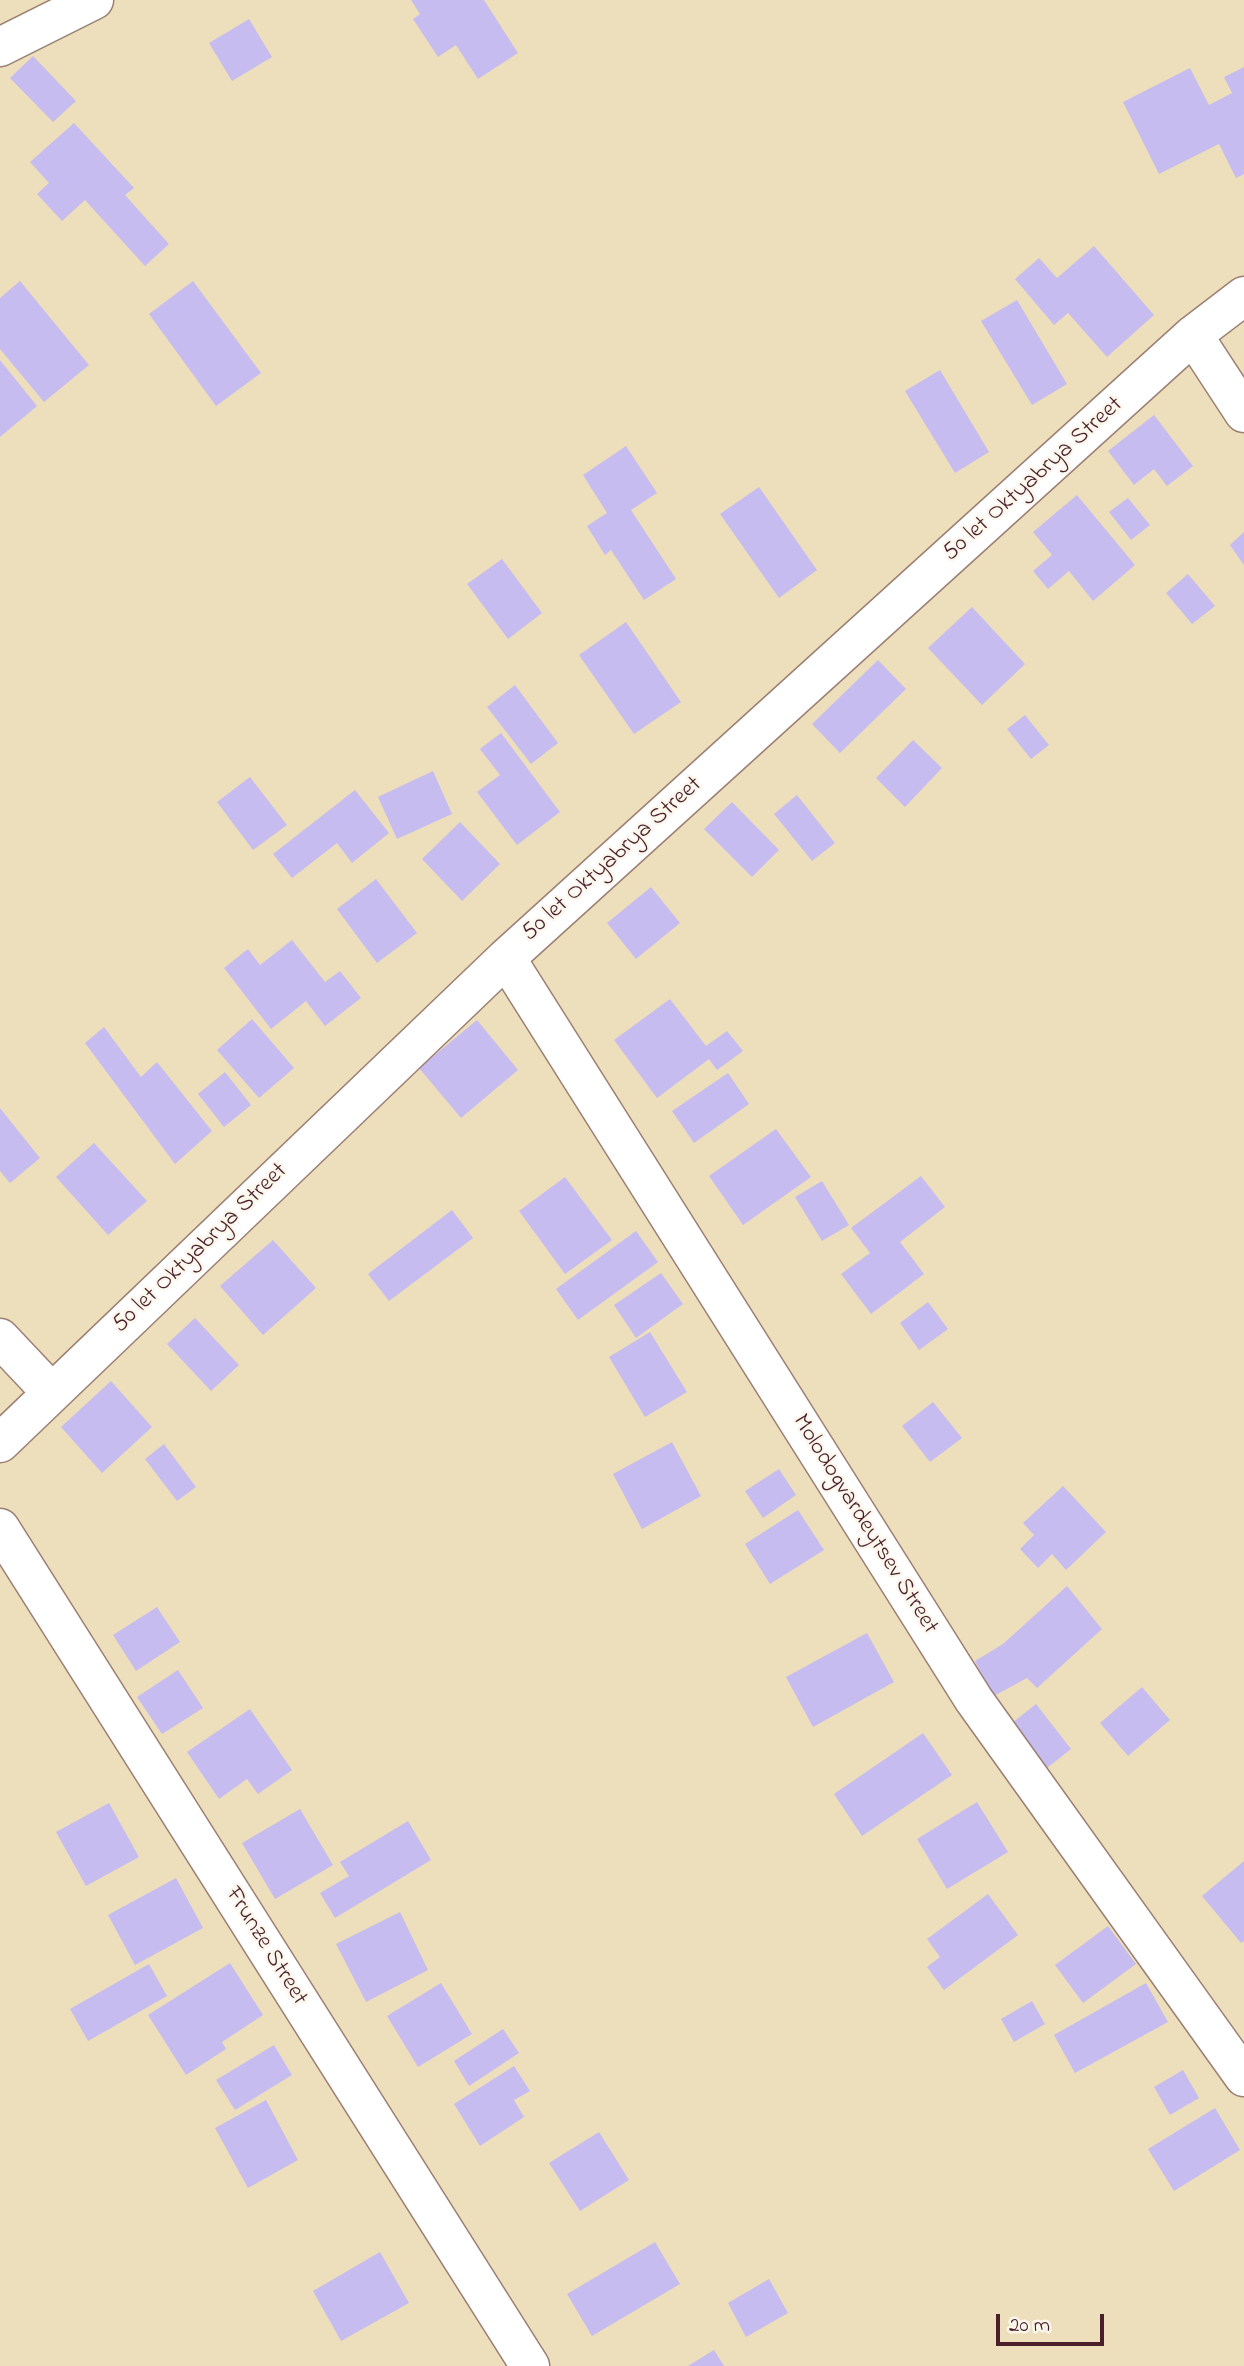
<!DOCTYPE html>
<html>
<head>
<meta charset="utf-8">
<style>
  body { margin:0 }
  #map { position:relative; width:1244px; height:2366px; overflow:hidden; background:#eddfbc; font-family:"Indie Flower",sans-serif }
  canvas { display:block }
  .scale { position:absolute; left:996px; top:2314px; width:108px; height:32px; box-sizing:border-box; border:4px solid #4a1f2b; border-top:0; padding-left:9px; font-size:21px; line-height:24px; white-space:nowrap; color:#4a1f2b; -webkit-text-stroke:5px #fbf7ec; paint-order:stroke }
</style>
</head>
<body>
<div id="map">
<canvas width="1244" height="2366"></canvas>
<div class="scale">20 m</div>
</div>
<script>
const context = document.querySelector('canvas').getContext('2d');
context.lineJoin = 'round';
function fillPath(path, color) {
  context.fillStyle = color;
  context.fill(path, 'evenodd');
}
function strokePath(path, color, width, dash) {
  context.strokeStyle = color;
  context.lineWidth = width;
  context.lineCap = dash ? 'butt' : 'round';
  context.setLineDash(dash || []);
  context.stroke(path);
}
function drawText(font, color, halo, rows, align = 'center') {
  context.font = font + ' "Indie Flower",sans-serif';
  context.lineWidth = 5;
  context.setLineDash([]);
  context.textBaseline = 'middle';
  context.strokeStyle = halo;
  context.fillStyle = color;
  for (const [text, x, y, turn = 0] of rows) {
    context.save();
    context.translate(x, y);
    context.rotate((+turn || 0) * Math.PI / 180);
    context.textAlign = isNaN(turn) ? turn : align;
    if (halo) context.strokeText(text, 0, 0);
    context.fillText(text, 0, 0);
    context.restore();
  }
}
fillPath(new Path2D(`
  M411 0H484L518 53 478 79 456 45 438 57 413 19 420 14Z
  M249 19 272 57 232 81 209 43Z
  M33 56 76 101 53 122 10 78Z
  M1244 67V174L1236 178 1219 144 1159 174 1123 102 1190 68 1209 105 1232 93 1224 77Z
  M74 123 134 188 125 195 169 244 145 266 85 200 62 221 37 194 49 183 30 162Z
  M1094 246 1154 315 1107 357 1068 313 1054 325 1015 279 1039 258 1057 278Z
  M20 281 89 365 44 402 0 349V298Z
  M193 281 261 373 216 406 149 314Z
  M1017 300 1067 384 1032 405 981 321Z
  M0 360 37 406 0 437Z
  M940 370 989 452 955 473 905 391Z
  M1154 415 1193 466 1167 486 1154 469 1134 485 1108 451Z
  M626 446 657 493 631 510 676 579 644 600 611 550 605 555 587 526 607 513 583 475Z
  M759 487 817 570 779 598 720 514Z
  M1077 495 1135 565 1093 601 1069 571 1048 589 1033 571 1052 555 1033 532Z
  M1128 498 1150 525 1131 540 1109 512Z
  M1244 532V565L1230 545Z
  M502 559 542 613 508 639 467 584Z
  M1188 574 1215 606 1192 624 1166 593Z
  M972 607 1025 664 982 705 928 648Z
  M626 622 681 702 634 734 579 655Z
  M878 660 906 689 840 753 812 724Z
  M515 685 558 743 531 764 487 707Z
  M1025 715 1049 745 1031 759 1007 729Z
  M501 733 560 812 517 845 477 792 500 775 480 749Z
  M913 740 942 768 905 807 876 778Z
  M433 771 452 814 397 839 378 797Z
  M250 777 287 825 253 850 217 802Z
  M355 790 389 833 352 863 337 843 292 878 273 854Z
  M797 795 835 843 812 861 774 814Z
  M732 802 779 850 752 877 704 829Z
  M460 822 500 864 462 901 422 859Z
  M376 879 417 933 377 963 337 909Z
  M651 887 680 923 636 959 607 923Z
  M292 940 325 982 340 971 361 998 325 1026 306 1001 271 1029 224 968 248 949 260 965Z
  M670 999 706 1046 727 1031 743 1051 717 1070 709 1059 657 1098 614 1040Z
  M252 1019 294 1068 259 1098 217 1050Z
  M477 1020 518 1070 461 1118 419 1068Z
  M104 1027 141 1077 157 1062 212 1131 175 1164 85 1043Z
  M225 1072 251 1105 224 1127 198 1094Z
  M728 1073 749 1104 694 1143 672 1111Z
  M0 1108 40 1158 10 1183 0 1171Z
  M776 1129 811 1177 743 1225 709 1176Z
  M94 1143 147 1201 108 1235 56 1177Z
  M921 1176 945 1207 900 1242 924 1274 871 1314 841 1274 870 1253 851 1228Z
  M565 1177 612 1240 565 1274 519 1211Z
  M822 1181 849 1225 822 1241 795 1197Z
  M452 1210 473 1238 389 1301 368 1274Z
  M636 1231 658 1262 578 1320 556 1289Z
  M273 1240 316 1288 263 1335 220 1286Z
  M661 1273 683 1304 636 1338 614 1305Z
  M928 1302 948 1329 919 1350 900 1323Z
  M195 1318 239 1365 211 1391 167 1344Z
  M650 1332 687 1392 645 1417 609 1357Z
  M111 1381 152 1427 102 1473 61 1427Z
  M933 1402 962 1438 930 1462 902 1426Z
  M672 1442 701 1496 642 1529 613 1474Z
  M164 1444 196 1487 177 1501 145 1459Z
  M779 1469 796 1495 763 1518 745 1491Z
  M1063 1486 1106 1532 1066 1570 1052 1554 1038 1568 1020 1549 1034 1535 1023 1523Z
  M798 1510 824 1550 770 1584 745 1544Z
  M1067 1586 1102 1629 1037 1688 1027 1678 992 1697 975 1661 1003 1644Z
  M157 1607 180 1642 136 1671 113 1635Z
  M867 1633 894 1682 813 1727 786 1677Z
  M178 1670 203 1708 162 1734 137 1697Z
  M1142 1687 1170 1720 1128 1756 1100 1723Z
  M1036 1704 1071 1749 1047 1768 1012 1723Z
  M250 1709 292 1770 258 1794 247 1779 219 1799 187 1752Z
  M923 1733 952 1775 862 1836 834 1794Z
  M977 1802 1008 1852 947 1889 917 1839Z
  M109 1803 139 1857 86 1886 56 1832Z
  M300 1809 333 1865 275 1899 242 1843Z
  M408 1821 431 1860 335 1918 320 1893 349 1876 340 1862Z
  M1244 1861V1941L1241 1943 1202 1896Z
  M176 1878 203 1928 135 1965 108 1915Z
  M988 1894 1018 1935 944 1990 927 1967 940 1957 927 1939Z
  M400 1912 428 1970 366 2002 336 1944Z
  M1108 1926 1136 1964 1083 2003 1055 1965Z
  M230 1963 263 2015 222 2042 226 2049 186 2075 148 2015Z
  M149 1964 167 1996 88 2041 70 2009Z
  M441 1983 472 2034 418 2067 387 2016Z
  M1146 1983 1168 2022 1075 2073 1054 2035Z
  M1032 2001 1045 2024 1014 2042 1001 2019Z
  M503 2029 519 2053 469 2086 454 2061Z
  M274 2045 292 2075 235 2110 216 2080Z
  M514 2066 530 2091 514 2100 524 2117 480 2146 454 2104Z
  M1183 2070 1199 2098 1170 2115 1154 2087Z
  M266 2100 298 2160 248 2188 215 2128Z
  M1215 2108 1240 2150 1174 2191 1148 2149Z
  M599 2132 629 2180 580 2211 549 2163Z
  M655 2242 680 2284 592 2336 567 2294Z
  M380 2252 409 2303 341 2341 313 2291Z
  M769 2279 788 2313 746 2337 728 2303Z
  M714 2350 724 2366H688Z`), '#c6bcef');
const street = new Path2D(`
  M0 47 94 0
  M1193 335 1244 413
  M506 958 974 1700 1244 2077
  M0 1338 51 1392
  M0 1443 506 958 1193 335 1244 296
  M0 1528 530 2366`);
strokePath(street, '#9c7f74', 41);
strokePath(street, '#fff', 38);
drawText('24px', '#4a1f2b', '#fbf7ec', [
  ["50 let Oktyabrya Street",1034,480,-42],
  ["50 let Oktyabrya Street",613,860,-42],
  ["50 let Oktyabrya Street",201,1249,-44],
  ["Molodogvardeytsev Street",864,1525,58],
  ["Frunze Street",265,1947,58]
]);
</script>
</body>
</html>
